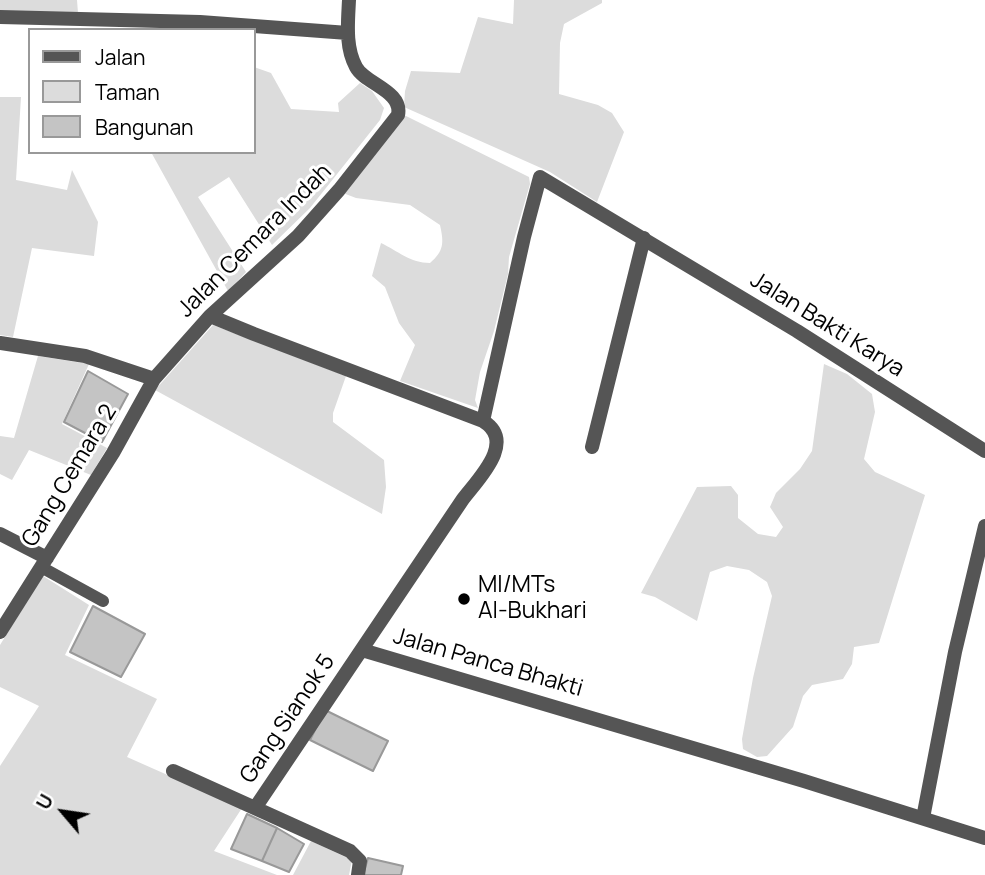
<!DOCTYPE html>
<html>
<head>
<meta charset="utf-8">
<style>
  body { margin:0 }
  #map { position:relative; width:985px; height:875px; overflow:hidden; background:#fff; font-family:Manrope,sans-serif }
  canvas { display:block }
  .legend { position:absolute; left:28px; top:28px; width:228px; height:126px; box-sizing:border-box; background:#fff; border:2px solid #999; margin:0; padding:9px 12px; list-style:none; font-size:21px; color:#000 }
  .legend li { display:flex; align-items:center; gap:14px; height:35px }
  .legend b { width:35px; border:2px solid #999 }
  .north { position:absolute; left:28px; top:777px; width:70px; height:70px; -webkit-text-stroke:5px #fff; paint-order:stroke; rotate:299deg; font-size:19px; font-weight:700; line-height:28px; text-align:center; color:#000 }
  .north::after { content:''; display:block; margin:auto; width:24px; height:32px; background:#000; clip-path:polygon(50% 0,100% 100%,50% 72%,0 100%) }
</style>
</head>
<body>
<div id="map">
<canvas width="985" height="875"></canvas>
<ul class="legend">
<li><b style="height:9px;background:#555"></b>Jalan</li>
<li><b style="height:19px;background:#dcdcdc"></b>Taman</li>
<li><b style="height:19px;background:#c4c4c4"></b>Bangunan</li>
</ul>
<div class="north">U</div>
</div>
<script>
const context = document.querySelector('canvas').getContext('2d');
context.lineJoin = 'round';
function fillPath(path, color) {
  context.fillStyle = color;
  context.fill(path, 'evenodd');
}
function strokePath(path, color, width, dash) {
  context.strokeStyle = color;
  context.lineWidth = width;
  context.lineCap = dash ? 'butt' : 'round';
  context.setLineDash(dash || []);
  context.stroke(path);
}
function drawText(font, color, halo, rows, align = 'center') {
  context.font = font + ' Manrope,sans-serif';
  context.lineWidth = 6;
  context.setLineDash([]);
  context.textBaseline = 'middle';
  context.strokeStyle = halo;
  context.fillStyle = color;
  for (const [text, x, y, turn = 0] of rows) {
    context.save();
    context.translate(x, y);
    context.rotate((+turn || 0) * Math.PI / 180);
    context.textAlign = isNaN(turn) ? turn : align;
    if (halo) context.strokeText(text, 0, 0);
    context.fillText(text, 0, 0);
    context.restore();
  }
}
fillPath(new Path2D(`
  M0 0H77L78 13 0 12Z
  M514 0H602V3L564 24 560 43 559 94 598 105 612 113 624 132 597 202 550 172 404 107 405 91 411 71 460 73 478 17 513 24Z
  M254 67 271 73 291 109 339 112 338 103 360 83 372 91 384 108 380 120 310 208 272 245 229 177 198 197 246 272 228 291 151 152H254Z
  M0 97H21L16 180 67 190 72 170 98 222 94 256 32 248 13 337 0 335Z
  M402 114 529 177 530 184 509 257 508 274 494 331 480 372 475 400 478 408 400 381 415 345 399 323 385 287 372 276 381 243C398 251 410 263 430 263 444 251 444 243 440 225L410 205 356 198 343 193Z
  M213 325 346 376 333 413V422L384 460 386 487 382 514 155 390Z
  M38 356 89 364 62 424 107 448 91 475 29 450 12 480 0 474V436L14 438Z
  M824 364 847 374 872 394 875 412 864 459 875 472 925 495 879 643 854 647 852 664 843 679 812 685 803 696 793 727 767 756 757 757 743 749 742 739 753 678 772 596 767 582 749 570 727 566 710 572 697 621 655 597 641 593 697 487 731 486 738 495V518L758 534 776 537 783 527 770 507 776 493 800 469 812 451Z
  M43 576 89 605 65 655 157 699 127 757 242 808 214 851 277 875H0V766L39 706 0 687V645Z
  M311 841 352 860 349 875H293Z`), '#dcdcdc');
const building = new Path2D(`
  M88 371 128 394 102 442 64 422Z
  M93 606 145 634 121 677 70 652Z
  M325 710 388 741 373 771 310 740Z
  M247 814 277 828 262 861 231 849Z
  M277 828 304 844 289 872 262 861Z
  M368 858 403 866 401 875H363Z`);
fillPath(building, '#c4c4c4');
strokePath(building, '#999', 2);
strokePath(new Path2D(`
  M41 567 103 601`), '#555', 12);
strokePath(new Path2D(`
  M0 17 200 22 348 33
  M210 316 254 334 483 421C517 442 478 479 463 499L255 808
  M0 343 85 356 154 379 210 316 298 236 339 190 398 115C403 91 365 84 356 67 345 47 348 22 349 0
  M483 421 524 237 540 177 797 331 985 451
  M592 447 644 238
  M0 534 47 558
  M0 632 113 453 154 379
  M362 650 804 781 985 838
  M173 771 350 851 360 861 358 875
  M923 818 955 652 985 526`), '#555', 14);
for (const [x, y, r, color] of [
  [464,599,7,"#000"]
]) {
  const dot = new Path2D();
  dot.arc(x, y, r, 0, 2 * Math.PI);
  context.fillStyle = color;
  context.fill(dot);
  strokePath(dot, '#fff', 2.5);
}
drawText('23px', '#000', '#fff', [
  ["Jalan Cemara Indah",255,241,-45],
  ["Jalan Bakti Karya",827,325,32],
  ["Gang Cemara 2",70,476,-59],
  ["Jalan Panca Bhakti",488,663,16],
  ["Gang Sianok 5",288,719,-56]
]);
drawText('23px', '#000', '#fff', [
  ["MI/MTs",478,586],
  ["Al-Bukhari",478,612]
], 'left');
</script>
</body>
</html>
